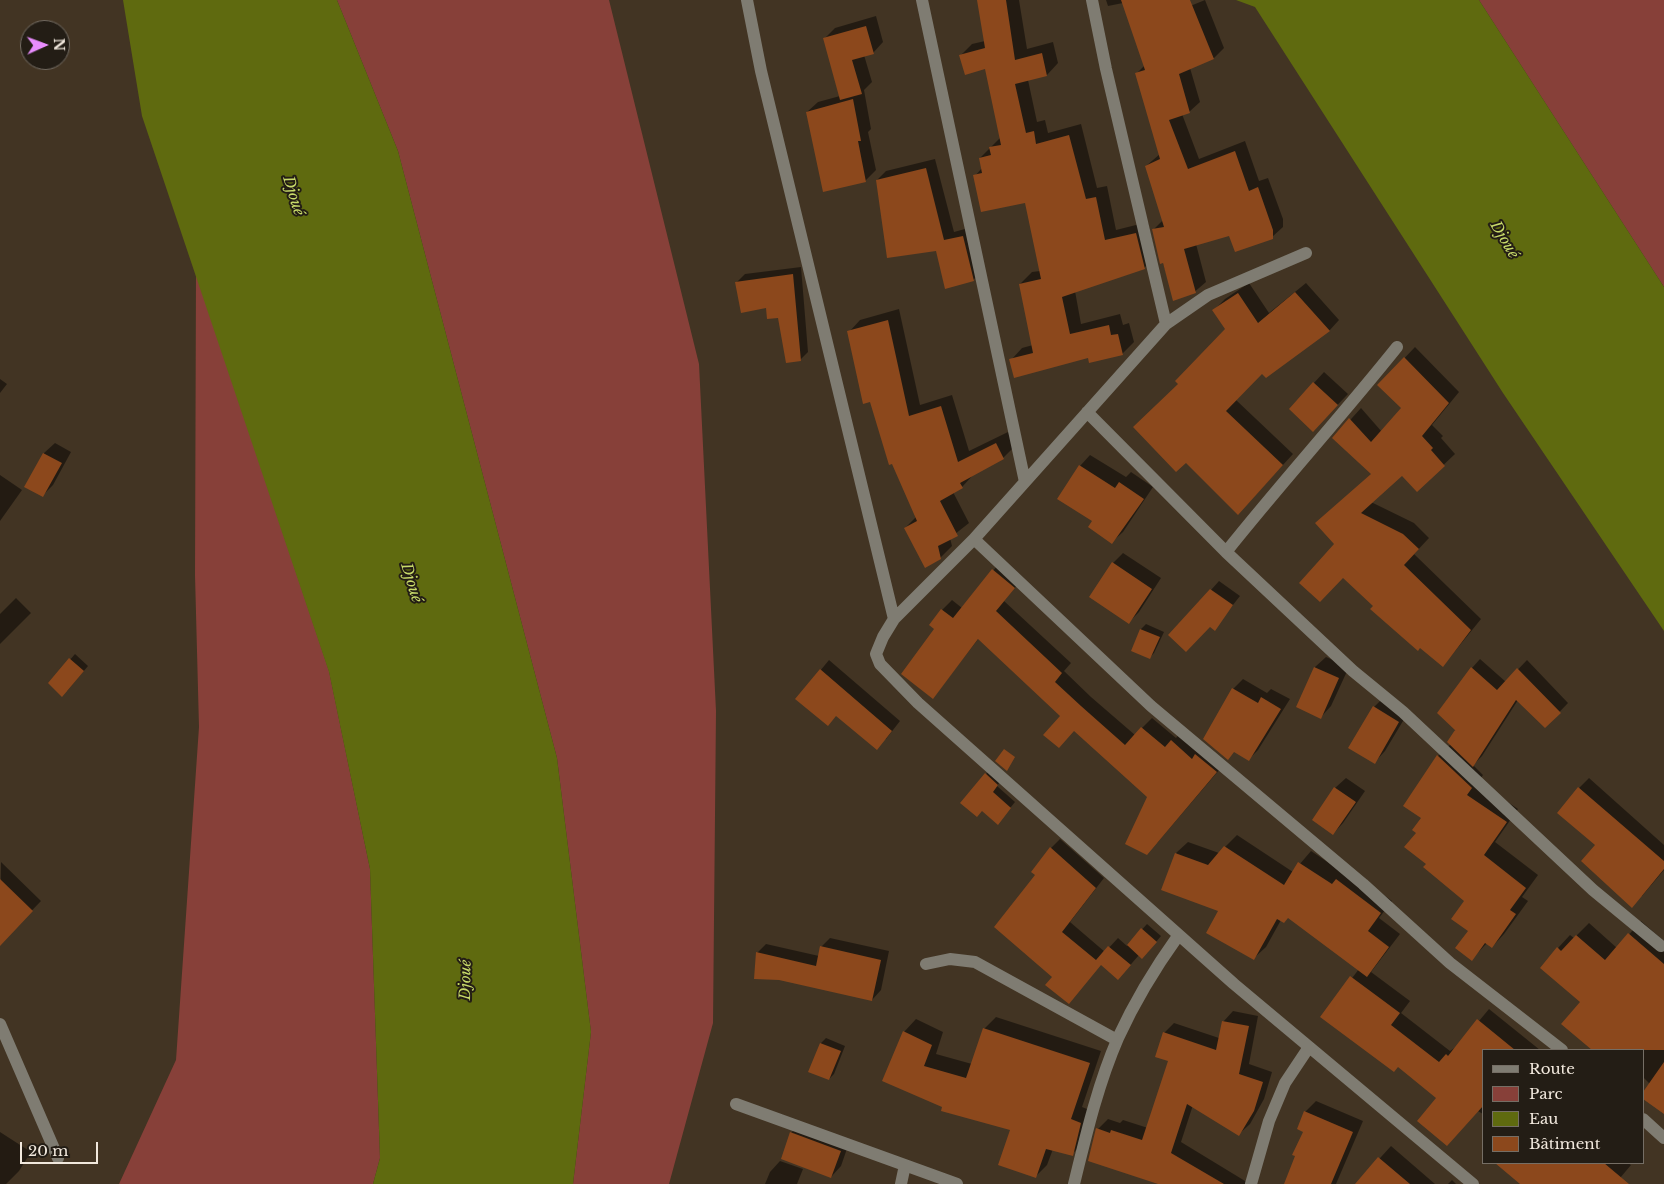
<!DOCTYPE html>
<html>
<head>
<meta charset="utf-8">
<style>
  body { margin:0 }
  #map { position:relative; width:1664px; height:1184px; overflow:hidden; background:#423423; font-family:"Libre Baskerville",serif }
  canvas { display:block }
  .legend { position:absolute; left:1482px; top:1049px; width:162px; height:115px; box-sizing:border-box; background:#231d15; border:1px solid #756e65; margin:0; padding:6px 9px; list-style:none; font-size:15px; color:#f1e8dd }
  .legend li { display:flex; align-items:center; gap:10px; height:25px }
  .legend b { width:25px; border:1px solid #756e65 }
  .north { position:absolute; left:20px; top:20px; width:50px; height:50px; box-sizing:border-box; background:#231d15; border:1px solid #756e65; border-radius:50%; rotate:88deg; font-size:14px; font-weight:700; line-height:20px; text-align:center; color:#f1e8dd }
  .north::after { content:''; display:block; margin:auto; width:18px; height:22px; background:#e98dfe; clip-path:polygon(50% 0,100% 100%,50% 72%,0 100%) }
  .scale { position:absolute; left:20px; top:1142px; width:78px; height:22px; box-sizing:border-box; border:2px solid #f1e8dd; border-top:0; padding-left:6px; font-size:15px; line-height:18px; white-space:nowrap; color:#f1e8dd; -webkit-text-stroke:4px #231d15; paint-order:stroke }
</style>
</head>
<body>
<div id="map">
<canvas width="1664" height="1184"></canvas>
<ul class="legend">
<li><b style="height:6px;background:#7f7c72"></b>Route</li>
<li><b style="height:14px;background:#874039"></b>Parc</li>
<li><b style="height:14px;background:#5f6a0f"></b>Eau</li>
<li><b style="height:14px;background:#8c481c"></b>Bâtiment</li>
</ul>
<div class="north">N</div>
<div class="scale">20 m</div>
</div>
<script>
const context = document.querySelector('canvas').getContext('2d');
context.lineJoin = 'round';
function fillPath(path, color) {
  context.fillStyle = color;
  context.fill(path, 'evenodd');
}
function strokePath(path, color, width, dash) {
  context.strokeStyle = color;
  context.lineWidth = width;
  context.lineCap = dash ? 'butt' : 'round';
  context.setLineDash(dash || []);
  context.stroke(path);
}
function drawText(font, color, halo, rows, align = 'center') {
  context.font = font + ' "Libre Baskerville",serif';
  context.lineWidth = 4;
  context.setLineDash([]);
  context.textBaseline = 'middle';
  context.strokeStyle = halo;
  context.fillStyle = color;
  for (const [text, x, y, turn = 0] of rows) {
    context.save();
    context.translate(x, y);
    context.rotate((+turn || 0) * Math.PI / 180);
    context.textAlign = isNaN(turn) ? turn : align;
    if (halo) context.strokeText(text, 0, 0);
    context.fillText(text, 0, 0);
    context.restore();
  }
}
fillPath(new Path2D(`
  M337 0H609L699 364 716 711 713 1023 669 1184H573L591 1032 557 758 398 151Z
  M1479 0H1664V287Z
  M196 271 329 671 370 869 380 1158 373 1184H119L176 1060 199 727 195 575Z`), '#874039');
fillPath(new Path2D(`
  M123 0H337L398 151 557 758 591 1032 573 1184H373L380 1158 370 869 329 672 142 116Z
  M1236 0H1479L1664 287V631L1503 393 1255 7Z`), '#5f6a0f');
fillPath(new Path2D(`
  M979 0H1019L1027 49 1053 42 1058 63 1047 75 1028 80 1037 122 1045 120 1048 133 1081 124 1097 188 1107 186 1116 230 1148 222 1156 257 1144 268 1075 291 1081 324 1120 314 1123 325 1129 323 1134 342 1122 354 1011 360 1022 348 1033 345 1020 284 1032 272 1040 271 1026 201 975 176 982 168 980 158 1000 138 986 67 961 55 972 44 985 41Z
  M1106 0H1171L1173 13 1205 0 1224 48 1214 58 1190 68 1200 102 1189 112 1182 114 1199 159 1245 141 1259 181 1268 178 1283 219V227L1272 237 1229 234 1196 244 1206 282 1192 294 1174 299 1153 230 1163 220 1146 166 1160 154 1136 74 1145 65 1123 3 1108 6Z
  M876 16 883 42 873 53 864 55 872 82 864 90 871 129 868 132 876 170 865 181 807 112 818 102 840 96 824 39 835 28Z
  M935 159 954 232 972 227 983 271 973 280 877 180 886 171Z
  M801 267 808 352 800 360 779 317 737 282 745 274Z
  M1249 283 1269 313 1306 283 1339 320 1329 331 1263 372 1236 400 1293 454 1248 503 1180 384 1226 329 1214 310 1225 299Z
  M899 309 920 405 952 395 969 451 1008 432 1015 446 1003 458 974 474 962 487 953 492 969 523 950 538 952 546 940 558 905 528 916 517 849 332 860 320Z
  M1415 347 1459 392 1432 425 1443 436 1441 438 1455 454 1417 490 1402 474 1371 502 1414 523 1429 538 1414 554 1481 619 1443 666 1374 606 1336 544 1372 473 1334 438 1361 408 1382 432 1402 408 1379 385Z
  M1324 372 1348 394 1324 419 1290 409Z
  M0 379 7 384 0 393Z
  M55 443 71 452 53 485 43 495 26 486 44 453Z
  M1090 455 1126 477 1131 472 1153 487 1123 532 1112 542 1094 521 1080 466Z
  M0 475 22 490 0 521Z
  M1123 553 1161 578 1139 612 1129 622 1113 563Z
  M1002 560 1023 578 1004 601 1071 663 1064 671 1091 697 1135 735 1152 718 1176 738 1182 731 1226 762 1157 843 1149 797 979 638 933 698 936 628 942 610 952 600 962 608Z
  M1219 581 1240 596 1214 629 1211 590Z
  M16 598 31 613 0 644V614Z
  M1146 624 1164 632 1154 653 1149 658 1132 650 1141 629Z
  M75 654 88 666 67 691 50 683Z
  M1326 657 1349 667 1331 706 1321 717 1298 706 1315 667Z
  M1480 659 1506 682 1527 660 1568 703 1545 727 1518 700 1482 756 1473 765 1483 775 1478 782 1518 809 1495 842 1538 875 1522 897 1528 901 1504 934 1492 947 1487 943 1472 959 1466 901 1427 864 1418 833 1423 818 1404 805 1438 756 1451 744 1472 668Z
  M829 660 900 721 886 739 837 715 797 699Z
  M1243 679 1267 693 1271 689 1290 699 1258 750 1249 759 1233 689Z
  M1384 697 1409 711 1385 751 1375 762 1374 707Z
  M991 769 1002 779 997 786 1015 802 1002 818 986 774Z
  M1346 778 1365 791 1343 823 1333 834 1335 788Z
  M1589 778 1664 845V870L1642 896 1596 845 1579 788Z
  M1237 835 1293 872 1311 851 1344 873 1348 868 1392 901 1379 918 1400 934 1371 972 1410 1001 1401 1013 1450 1051 1459 1045 1489 1009 1540 1050H1483V1114L1399 1066 1322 1017 1359 969 1289 917 1281 920 1266 947 1254 958 1176 853 1188 842 1219 853Z
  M1060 839 1104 878 1070 922 1105 952 1118 938 1127 946 1147 924 1161 936 1147 953 1139 955 1126 970 1101 964 1054 976 1037 875 1051 848Z
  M1 862 41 901 15 928 0 931Z
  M1641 921 1664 941V1112L1650 1084 1643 1077V1050H1594L1563 1024 1581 1002 1558 948 1570 935 1574 938 1589 923 1617 948Z
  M830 938 889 951 881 990 872 1000 757 953 766 944 819 956 821 947Z
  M1233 1011 1258 1016 1249 1064 1272 1072 1264 1099 1250 1124 1239 1134 1193 1105 1181 1142 1250 1184H1162L1098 1129 1108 1119 1120 1123 1123 1120 1148 1128 1170 1061 1164 1033 1174 1023 1219 1038 1223 1022Z
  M996 1017 1101 1051 1082 1107 1092 1111 1084 1142 1072 1154 1053 1149 1047 1165 1035 1177 1012 1129 944 1107 884 1080 904 1032 916 1019 943 1032 936 1054 972 1064 984 1029Z
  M826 1038 845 1046 834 1074 829 1079 821 1043Z
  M1316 1101 1363 1121 1336 1184H1291L1305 1132V1112Z
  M802 1122 850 1140 841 1166 831 1177 791 1133Z
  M0 1132 31 1152 19 1171 6 1184H0Z
  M1391 1146 1435 1184H1367L1361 1179Z
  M780 1161 803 1169 797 1184H765L770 1172Z
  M1508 1163H1628L1631 1165 1615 1184H1522L1504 1168Z
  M1452 1180 1456 1184H1448Z`), '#0007');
fillPath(new Path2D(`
  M977 0H1006L1015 60 1042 53 1047 76 1015 84 1026 133 1034 131 1036 144 1069 135 1086 199 1096 197 1105 240 1136 233 1145 269 1062 297 1070 334 1109 325 1111 335 1118 334 1123 355 1089 363 1088 358 1014 378 1009 359 1033 353 1019 284 1041 279 1025 203 981 212 973 175 982 173 979 158 991 155 989 147 1001 145 985 69 965 75 959 55 985 48Z
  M1121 0H1190L1214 59 1179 74 1190 113 1169 120 1188 169 1235 151 1249 191 1258 187 1273 230V239L1235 252 1229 236 1184 249 1196 293 1173 301 1163 263 1160 264 1152 229 1164 227 1145 166 1160 159 1135 73 1145 70Z
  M866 26 874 54 852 60 862 94 840 100 823 38Z
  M853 99 861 141H858L866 182 823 192 806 112Z
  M926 168 944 240 963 236 974 281 945 289 936 251 887 258 876 180Z
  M793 274 801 361 786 363 778 318 767 319 766 308 741 313 735 282Z
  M1295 292 1330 331 1266 378 1262 374 1226 411 1283 465 1238 515 1186 463 1176 472 1133 427 1178 384 1175 381 1225 329 1212 310 1238 293 1258 323Z
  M888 320 909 416 941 406 958 462 996 443 1004 459 960 483 963 488 940 501 958 536 938 546 941 559 925 568 904 528 917 521 892 464 889 465 870 402 863 404 847 331Z
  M1404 357 1449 403 1422 436 1433 448 1431 450 1445 466 1417 492 1402 476 1361 513 1403 534 1419 549 1404 565 1471 630 1443 667 1420 648 1418 651 1370 609 1373 606 1343 578 1320 602 1299 583 1334 544 1315 523 1371 474 1332 438 1349 418 1371 442 1401 408 1377 385Z
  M1313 382 1338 405 1313 432 1289 409Z
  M43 453 62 463 43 497 24 487Z
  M1079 465 1115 488 1119 482 1144 499 1112 544 1088 527 1092 521 1057 499Z
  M1112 562 1152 589 1129 624 1089 597Z
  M992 569 1015 588 996 611 1062 673 1055 682 1081 706 1125 745 1141 727 1165 747 1171 740 1192 759 1195 754 1217 772 1147 855 1125 844 1147 797 1074 731 1059 748 1043 735 1060 716 978 639 933 699 901 674 934 629 929 625 941 609 953 618Z
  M1210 589 1233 605 1215 631 1210 627 1186 652 1168 635Z
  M1140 629 1160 637 1150 659 1131 651Z
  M69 658 84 671 62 697 48 683Z
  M1314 667 1339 678 1321 719 1296 707Z
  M1471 667 1497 690 1517 668 1561 713 1545 728 1516 700 1473 767 1447 742 1455 730 1456 731 1437 713Z
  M820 669 892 731 877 750 836 716 828 726 795 699Z
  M1232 688 1258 703 1261 697 1281 709 1249 761 1234 752 1228 760 1203 739Z
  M1373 706 1399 722 1375 764 1348 748Z
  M1004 749 1015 757 1007 771 995 761Z
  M1437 755 1472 788 1467 795 1507 822 1484 855 1526 888 1510 910 1516 914 1492 948 1485 943 1472 961 1455 948 1468 931 1451 919 1464 901 1423 867 1426 864 1404 847 1416 833 1412 830 1421 818 1403 806Z
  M985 773 998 785 993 792 1011 808 998 825 982 811 977 817 960 803Z
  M1334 787 1356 802 1333 835 1312 820Z
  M1578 787 1664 861V869L1632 908 1581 861 1595 845 1557 813Z
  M1224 846 1284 885 1298 862 1332 884 1336 879 1381 913 1368 931 1389 947 1367 977 1288 918 1284 923 1277 919 1254 960 1206 933 1218 911 1161 890 1175 853 1208 865Z
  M1050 847 1096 888 1062 932 1096 960 1108 946 1131 965 1118 980 1101 965 1069 1004 1045 985 1052 977 994 927 1035 875 1031 872Z
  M0 879 33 911 0 946Z
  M1141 928 1157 942 1142 959 1127 945Z
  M1628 933 1664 964V1050H1592L1561 1024 1580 1002 1540 968 1557 947 1561 951 1576 935 1605 960Z
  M820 946 881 960 872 1001 779 980 754 979 756 952 816 966Z
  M1350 976 1400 1013 1391 1025 1439 1062 1446 1054 1448 1056 1477 1019 1515 1050H1483V1106L1447 1146 1417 1121 1436 1098 1398 1067 1394 1072 1320 1017Z
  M1222 1021 1249 1026 1239 1074 1263 1082 1254 1111 1239 1136 1187 1104 1171 1153 1224 1184H1158L1088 1161 1096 1128 1110 1133 1111 1130 1142 1140 1168 1061 1155 1057 1163 1032 1216 1050Z
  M983 1028 1090 1063 1071 1119 1081 1123 1073 1156 1046 1149 1036 1178 998 1165 1010 1130 941 1111 942 1107 882 1081 903 1031 932 1045 924 1066 966 1078Z
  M820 1043 841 1051 829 1080 808 1072Z
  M1664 1062V1114L1643 1099V1092Z
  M1304 1111 1353 1132 1331 1184H1284L1295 1156 1292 1155 1303 1132 1297 1129Z
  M790 1132 841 1151 831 1178 781 1159Z
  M1378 1157 1410 1184H1355Z
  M1495 1163H1604L1629 1184H1520Z`), '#8c481c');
strokePath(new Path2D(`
  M747 0 761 71 894 619
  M922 0 1025 482
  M1092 0 1106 69 1166 324
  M1306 253 1208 295 1166 324 974 539 894 619 883 637 876 654 880 664 918 703 1234 984 1473 1184
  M1087 412 1226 552 1353 671 1403 712 1593 890 1661 946
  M974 539 1151 706 1363 884 1450 963 1562 1050
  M1226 552C1281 483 1341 417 1397 347
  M926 964 950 959 975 962 1117 1040
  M0 1024 58 1158
  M736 1104 957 1184
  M1643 1119 1664 1138
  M901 1184 905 1165
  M1074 1184C1086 1135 1098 1084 1118 1038 1135 1001 1155 968 1178 936
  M1251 1184 1269 1121 1285 1083 1309 1047`), '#7f7c72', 12);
drawText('italic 15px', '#c8da6a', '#231d15', [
  ["Djoué",293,196,73],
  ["Djoué",1504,240,59],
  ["Djoué",411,583,73],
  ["Djoué",466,980,-89]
]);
</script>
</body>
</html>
